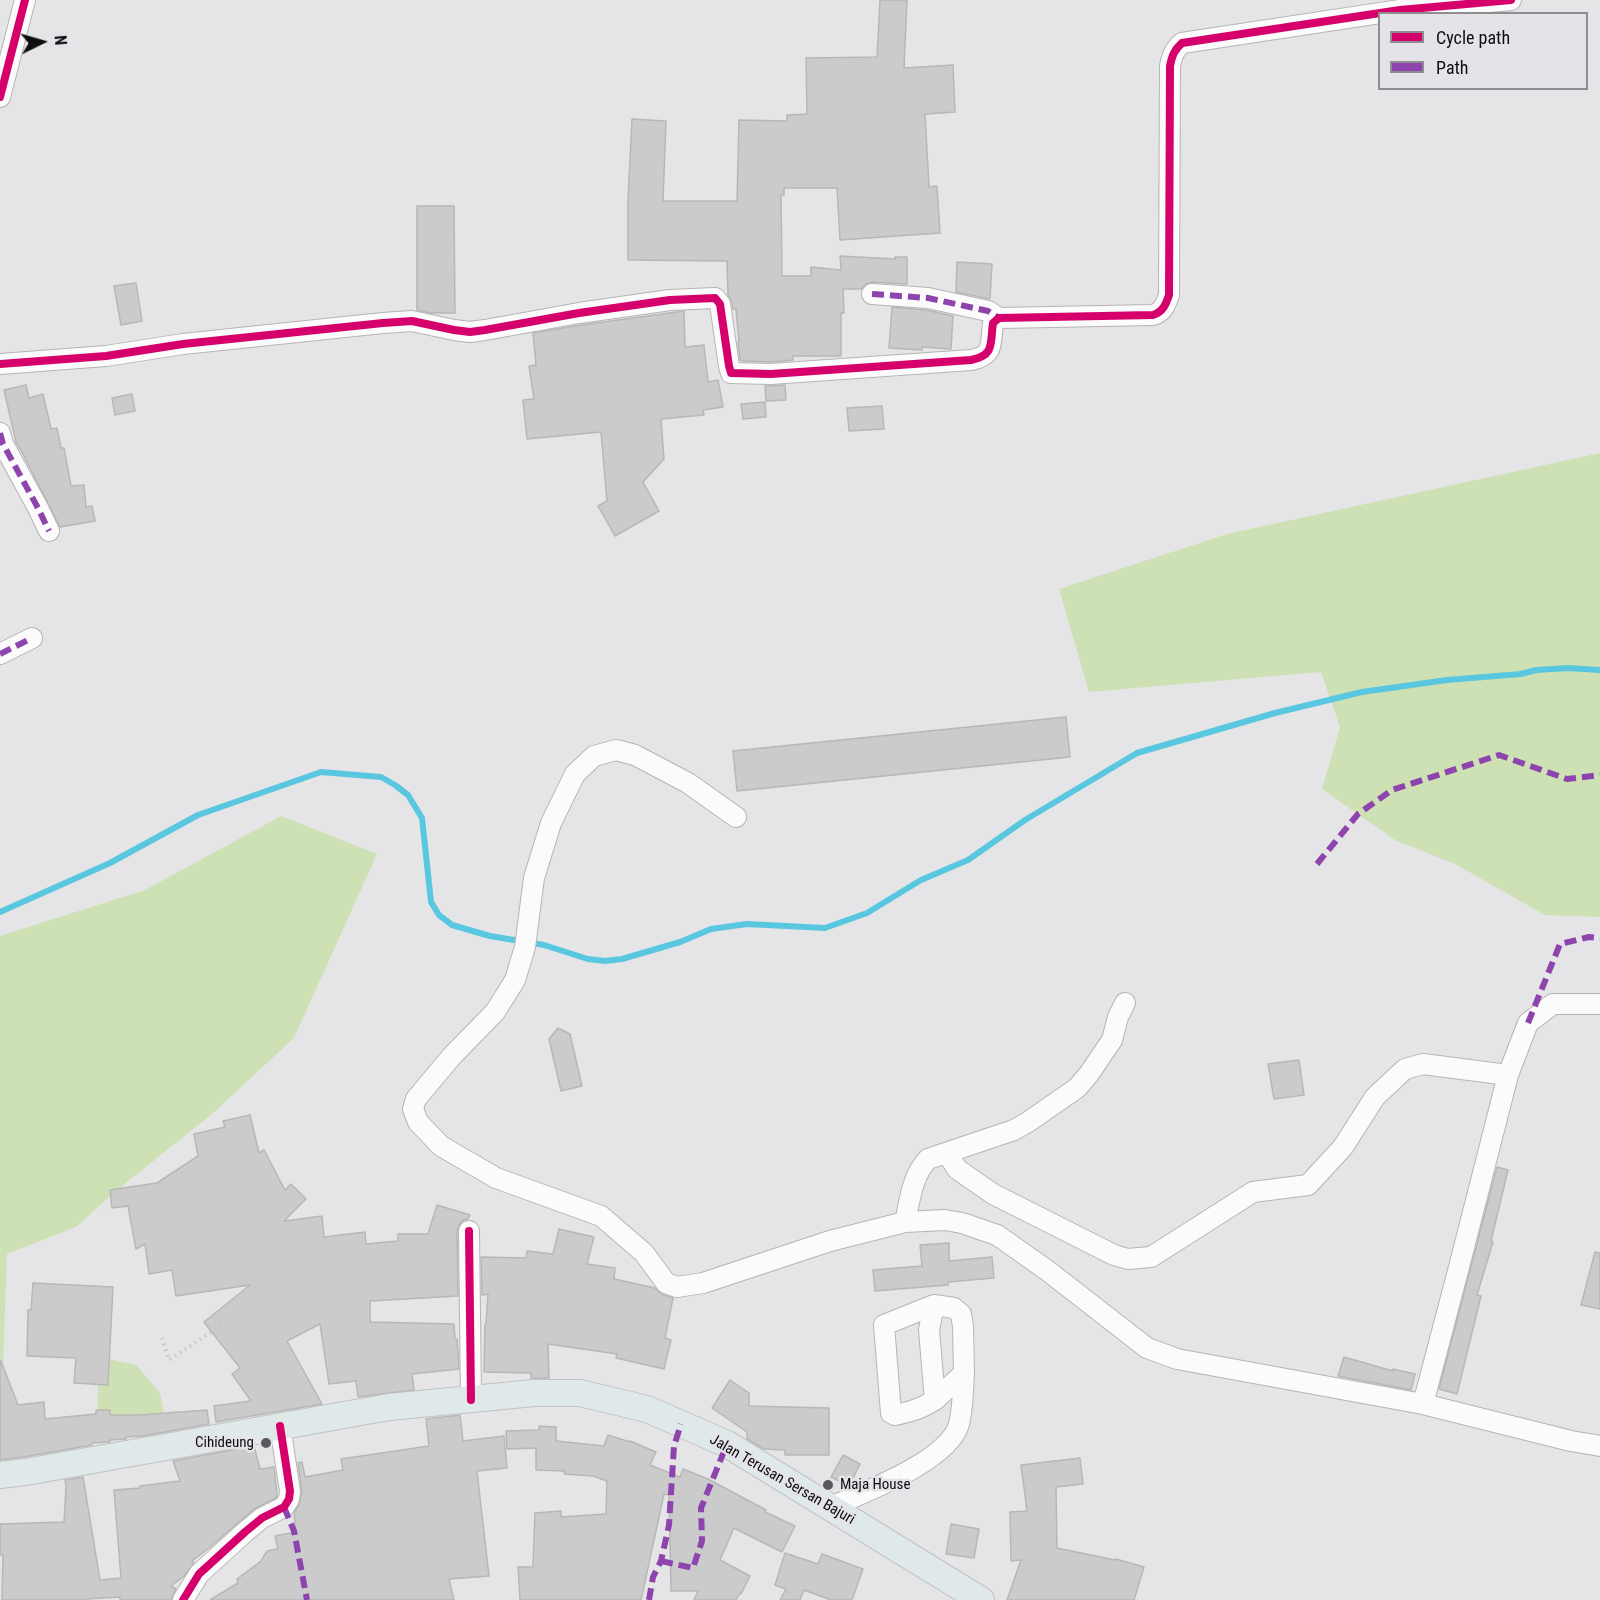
<!DOCTYPE html>
<html>
<head>
<meta charset="utf-8">
<style>
  body { margin:0 }
  #map { position:relative; width:1600px; height:1600px; overflow:hidden; background:#e5e5e7; font-family:"Roboto Condensed",sans-serif }
  canvas { display:block }
  .legend { position:absolute; left:1378px; top:12px; width:210px; height:78px; box-sizing:border-box; background:#e4e4e8; border:2px solid #8e8e92; margin:0; padding:8px 10px; list-style:none; font-size:18px; color:#0e0e10 }
  .legend li { display:flex; align-items:center; gap:12px; height:30px }
  .legend b { width:30px; border:2px solid #8e8e92 }
  .north { position:absolute; left:12px; top:12px; width:60px; height:60px; -webkit-text-stroke:4px #e4e4e8; paint-order:stroke; rotate:85deg; font-size:16px; font-weight:700; line-height:24px; text-align:center; color:#0e0e10 }
  .north::after { content:''; display:block; margin:auto; width:21px; height:27px; background:#0e0e10; clip-path:polygon(50% 0,100% 100%,50% 72%,0 100%) }
</style>
</head>
<body>
<div id="map">
<canvas width="1600" height="1600"></canvas>
<ul class="legend">
<li><b style="height:8px;background:#d6006c"></b>Cycle path</li>
<li><b style="height:8px;background:#8e44ad"></b>Path</li>
</ul>
<div class="north">N</div>
</div>
<script>
const context = document.querySelector('canvas').getContext('2d');
context.lineJoin = 'round';
function fillPath(path, color) {
  context.fillStyle = color;
  context.fill(path, 'evenodd');
}
function strokePath(path, color, width, dash) {
  context.strokeStyle = color;
  context.lineWidth = width;
  context.lineCap = dash ? 'butt' : 'round';
  context.setLineDash(dash || []);
  context.stroke(path);
}
function drawText(font, color, halo, rows, align = 'center') {
  context.font = font + ' "Roboto Condensed",sans-serif';
  context.lineWidth = 5;
  context.setLineDash([]);
  context.textBaseline = 'middle';
  context.strokeStyle = halo;
  context.fillStyle = color;
  for (const [text, x, y, turn = 0] of rows) {
    context.save();
    context.translate(x, y);
    context.rotate((+turn || 0) * Math.PI / 180);
    context.textAlign = isNaN(turn) ? turn : align;
    if (halo) context.strokeText(text, 0, 0);
    context.fillText(text, 0, 0);
    context.restore();
  }
}
fillPath(new Path2D(`
  M1600 453V917L1545 915 1455 864 1395 840 1322 789 1340 727 1321 672 1089 692 1059 589 1227 534Z
  M281 816 377 854 294 1038 211 1115 117 1190 76 1227 7 1254 3 1365H0V936L145 890Z
  M99 1357 136 1365 160 1393 168 1434 97 1429Z`), '#cee1b4');
strokePath(new Path2D(`
  M0 912 110 863 198 815 321 772 381 777 395 785 408 795 422 818 431 902 439 915 452 925 490 936 544 945 588 959 605 961 622 959 680 942 711 929 747 924 825 928 867 913 921 880 968 860 1025 820 1137 753 1275 713 1362 692 1447 680 1521 674 1536 670 1568 668 1600 670`), '#58c7df', 6);
const building = new Path2D(`
  M880 0H907L904 68 953 65 955 112 925 114 929 187 937 186 940 233 840 240 837 188H784V195H781L782 276H811V267L841 270 840 256 895 259V257H907V284L872 282 866 284 861 289H843L844 313H841V356H793V360L771 362 743 361 740 360 738 342H739L736 309H733L732 302 728 295 727 261 628 260V201L632 119 666 121 663 201H737L739 120 787 121V115L807 114 806 58 877 57Z
  M417 206H454L455 313H430L417 310Z
  M957 262 992 264 990 299 956 292Z
  M136 283 142 321 121 325 114 286Z
  M892 307 926 310 953 316 951 349 922 347V350L889 348Z
  M684 311 685 347 704 345 708 382 718 380 723 407 703 410 704 415 661 419 664 459 643 482 659 511 615 536 598 506 607 501 601 432 527 439 523 400 534 399 529 366 536 365 533 333 581 325Z
  M26 385 29 398 43 394 51 429 57 428 61 448H64L71 486 84 485 86 507 92 506 95 521 60 527 23 454 16 442 4 390Z
  M785 385 786 400 766 401 765 386Z
  M132 394 135 411 115 415 112 398Z
  M765 402 766 417 743 419 741 404Z
  M882 406 884 429 849 431 847 408Z
  M1066 717 1070 757 737 791 733 751Z
  M558 1028 570 1034 582 1086 561 1091 549 1039Z
  M1299 1060 1304 1095 1274 1099 1268 1064Z
  M250 1115 259 1153 264 1150 285 1190 291 1184 306 1199 284 1221 322 1216 324 1237 365 1232 366 1244 398 1241V1234H428L437 1205 470 1215 468 1219 463 1220 459 1225 457 1231 458 1296 370 1301V1322L454 1324 455 1339H457L458 1352 459 1369 412 1374 414 1390 358 1397 356 1381 329 1384 320 1324 287 1341 322 1404 216 1422 214 1406 251 1401 232 1374 240 1368 204 1322 250 1285 176 1296 172 1270 149 1274 145 1244 136 1249 128 1206 112 1208 110 1190 157 1183 198 1156 194 1134 225 1127 223 1121Z
  M1497 1167 1508 1170 1491 1241 1493 1242 1477 1295 1481 1296 1457 1394 1439 1389Z
  M559 1229 594 1237 587 1264 615 1268 614 1279 655 1288 661 1294 673 1298 665 1338 671 1340 664 1369 616 1358 617 1354 548 1344 549 1378H531V1373L484 1372 485 1324H486L488 1294 482 1295 481 1257 526 1258 527 1251 553 1254Z
  M949 1243V1261L992 1257 994 1278 948 1282V1285L875 1291 873 1270 922 1266 920 1245Z
  M1595 1252 1600 1253V1309L1581 1305Z
  M33 1283 113 1287 108 1385 74 1383 76 1358 27 1356 28 1310H31Z
  M1344 1357 1393 1371V1369L1415 1374 1411 1390 1338 1376Z
  M0 1361H1L18 1405 44 1402 45 1419 96 1414V1410H110V1415H140L207 1410 209 1424 143 1436 126 1437V1439L110 1440V1442L92 1443V1445L24 1457 0 1460Z
  M730 1380 749 1393V1406L829 1408V1455H785V1450L764 1449 747 1439V1432L712 1408Z
  M460 1415 463 1441 504 1436 507 1468 477 1471 489 1576 449 1579 454 1600H210L238 1583 237 1579 261 1561 267 1551 278 1549 275 1536 296 1532 294 1513 299 1505 302 1492 298 1463 302 1462 305 1477 343 1470 341 1459 429 1446 426 1419Z
  M539 1426 556 1427V1441L604 1446 608 1435 630 1442V1441L656 1452 650 1465 680 1477 683 1469 708 1479 766 1510 765 1512 795 1526 782 1552 734 1528 720 1560 750 1576 741 1594 740 1593 736 1600H694L698 1591H671L669 1495 664 1494 641 1600H520L518 1567H533L535 1513 561 1511V1517L606 1514 607 1481 593 1476 564 1474 565 1471 536 1470V1448L507 1449 506 1431 539 1430Z
  M254 1446 260 1469 274 1467 277 1495 276 1498 254 1509 209 1548 192 1561 194 1563 184 1576 171 1586 176 1589 171 1600H120V1597L87 1599V1600H2L3 1555H0V1524L64 1522 66 1487 65 1480 83 1477 100 1580 121 1578 114 1490 140 1488V1486L180 1481 173 1461Z
  M843 1455 860 1464 849 1486 831 1477Z
  M1080 1458 1083 1484 1056 1487 1057 1548 1115 1560 1116 1559 1144 1567 1134 1600H1007L1021 1560 1011 1561 1010 1512 1027 1511 1021 1465Z
  M951 1524 979 1529 974 1558 946 1554Z
  M785 1553 818 1564 822 1554 863 1569 852 1600H831L804 1590 800 1600H780L786 1589 775 1585Z`);
fillPath(building, '#cccbcc');
strokePath(building, '#b8b7b8', 1.5);
const minor = new Path2D(`
  M0 97 25 0
  M872 294 928 298 988 311 999 318
  M0 364 106 356 183 344 383 323 412 321 454 330 470 332 485 330 579 313 670 300 715 298 720 304 729 366 731 373 771 374 971 360C995 355 990 344 993 323L999 318 1153 315C1163 312 1166 304 1169 295L1170 66C1172 56 1174 50 1182 43L1400 10 1511 0
  M0 433 3 444 38 508 49 531
  M0 654 32 638
  M736 817 688 783 635 755 616 750 594 756 575 774 551 823 534 878 525 947 515 980 495 1012 452 1056 416 1099 413 1109 418 1122 441 1146 496 1178 601 1216 644 1253 666 1283 677 1287 703 1283 830 1241 905 1222 945 1220 962 1223 997 1235 1048 1271 1147 1348 1177 1359 1423 1404 1571 1441 1600 1446
  M947 1153 957 1169 993 1194 1114 1255 1128 1259 1151 1257 1253 1192 1308 1185 1343 1147 1375 1097 1405 1069 1423 1064 1508 1075
  M905 1222C910 1199 912 1176 928 1159L1014 1130 1028 1122 1077 1088 1089 1074 1112 1040 1118 1017 1125 1003
  M469 1231 471 1400
  M934 1305 929 1330 935 1400 964 1373 963 1326 961 1314 954 1308 934 1305 884 1325 891 1413 895 1415C913 1411 920 1409 935 1400
  M1423 1404 1459 1267 1508 1075 1528 1023 1553 1004H1600
  M831 1507C864 1492 949 1461 959 1424 963 1408 963 1389 964 1373
  M183 1600 199 1574 245 1532 262 1518 284 1507 289 1499 290 1491 280 1426`);
const major = new Path2D(`
  M0 1475 26 1472 389 1407 534 1393H580L647 1409 727 1444 981 1600`);
strokePath(minor, '#b5b5b6', 22);
strokePath(major, '#c1c1c2', 28);
strokePath(new Path2D(`
  M162 1338 169 1360 220 1326 249 1361 270 1357 265 1409`), '#c6c6c7', 4, [1.5, 4.5]);
strokePath(minor, '#fbfbfb', 20);
strokePath(major, '#e0e9ea', 26);
strokePath(new Path2D(`
  M872 294 928 298 988 311 999 318
  M0 433 3 444 38 508 49 531
  M0 654 32 638
  M1317 864 1358 814 1392 790 1499 755 1567 779 1600 775
  M1528 1023 1560 944 1589 937 1600 938
  M284 1507 294 1531 307 1600
  M661 1561 693 1568 702 1541 701 1508 727 1444
  M649 1600 653 1577 661 1561 669 1525 674 1446 681 1424`), '#8e44ad', 6, [12, 6]);
strokePath(new Path2D(`
  M0 97 25 0
  M0 364 106 356 183 344 383 323 412 321 454 330 470 332 485 330 579 313 670 300 715 298 720 304 729 366 731 373 771 374 971 360C995 355 990 344 993 323L999 318 1153 315C1163 312 1166 304 1169 295L1170 66C1172 56 1174 50 1182 43L1400 10 1511 0
  M469 1231 471 1400
  M183 1600 199 1574 245 1532 262 1518 284 1507 289 1499 290 1491 280 1426`), '#d6006c', 8);
for (const [x, y, r, color] of [
  [266,1443,6,"#59595b"],
  [828,1485,6,"#59595b"]
]) {
  const dot = new Path2D();
  dot.arc(x, y, r, 0, 2 * Math.PI);
  context.fillStyle = color;
  context.fill(dot);
  strokePath(dot, '#e4e4e8', 2);
}
drawText('15px', '#0e0e10', '#e4e4e8', [
  ["Cihideung",254,1443],
  ["Maja House",840,1485,"left"]
], 'right');
drawText('15px', '#0e0e10', '#e4e4e8', [
  ["Jalan Terusan Sersan Bajuri",782,1480,30]
]);
</script>
</body>
</html>
